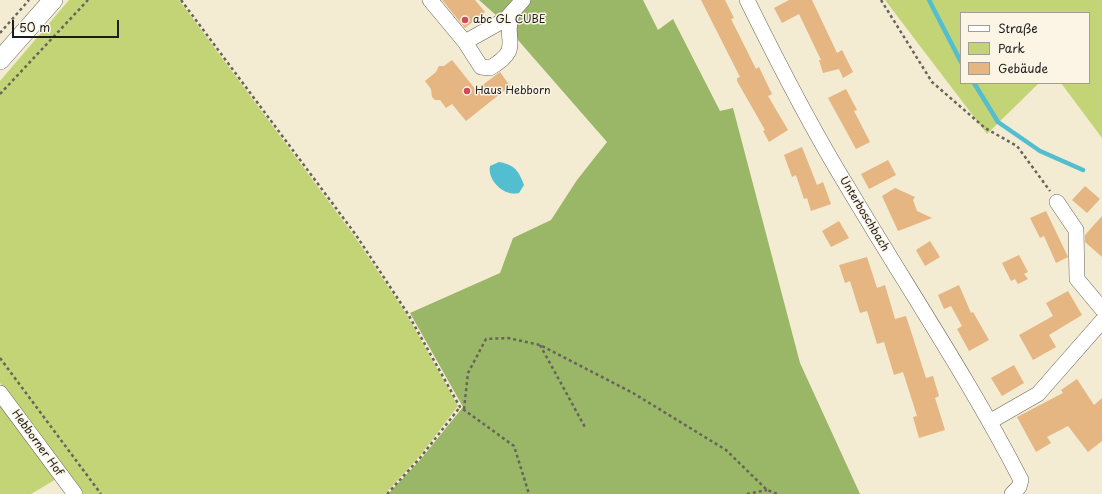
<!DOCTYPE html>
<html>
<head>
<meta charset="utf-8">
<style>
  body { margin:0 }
  #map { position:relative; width:1102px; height:494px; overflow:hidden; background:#f3ebd2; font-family:"Playpen Sans",sans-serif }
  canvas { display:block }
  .legend { position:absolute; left:960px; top:12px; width:130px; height:72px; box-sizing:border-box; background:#fcf5e5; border:1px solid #a29e95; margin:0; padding:5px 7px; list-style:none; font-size:12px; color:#1c1c1c }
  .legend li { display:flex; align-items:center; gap:8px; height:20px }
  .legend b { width:20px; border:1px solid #a29e95 }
  .scale { position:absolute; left:12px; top:20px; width:107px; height:18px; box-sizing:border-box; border:2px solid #1c1c1c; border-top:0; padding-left:5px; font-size:12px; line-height:14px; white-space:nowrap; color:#1c1c1c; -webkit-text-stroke:3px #fcf5e5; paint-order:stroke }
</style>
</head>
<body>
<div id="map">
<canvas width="1102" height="494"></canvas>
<ul class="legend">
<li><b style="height:5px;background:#fff"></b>Straße</li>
<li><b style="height:11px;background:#c3d476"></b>Park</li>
<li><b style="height:11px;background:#e5b582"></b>Gebäude</li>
</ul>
<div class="scale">50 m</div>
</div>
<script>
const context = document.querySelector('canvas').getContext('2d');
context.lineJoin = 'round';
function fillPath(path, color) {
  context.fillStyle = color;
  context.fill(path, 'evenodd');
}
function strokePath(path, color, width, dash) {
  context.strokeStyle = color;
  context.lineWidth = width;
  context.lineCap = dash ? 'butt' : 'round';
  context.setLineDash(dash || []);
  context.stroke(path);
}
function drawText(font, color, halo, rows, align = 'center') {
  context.font = font + ' "Playpen Sans",sans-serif';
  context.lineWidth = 3;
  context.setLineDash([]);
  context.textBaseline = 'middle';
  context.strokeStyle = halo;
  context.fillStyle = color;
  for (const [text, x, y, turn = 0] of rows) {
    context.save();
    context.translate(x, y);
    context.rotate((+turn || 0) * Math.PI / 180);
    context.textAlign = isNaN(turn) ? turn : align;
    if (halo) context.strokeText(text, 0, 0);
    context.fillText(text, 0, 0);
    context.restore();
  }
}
fillPath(new Path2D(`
  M69 0H179L355 237 407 315 458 406 419 457 385 494H82L0 383V81Z
  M885 0H1102V138L1061 83H1089V13H961V83H1039L987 134Z
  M0 401 58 478 31 494H0Z`), '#c3d476');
fillPath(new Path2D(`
  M479 0H643L658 30 673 19 720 111 733 108 800 363 860 494H388L421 459 463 407 410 313 500 273 513 238 551 220 577 180 607 142 497 16Z`), '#9ab667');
fillPath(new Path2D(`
  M499 162C515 165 518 170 524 185L519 193C505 197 487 181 490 166Z`), '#53becf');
strokePath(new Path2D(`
  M929 0 961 62
  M974 83 998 122 1040 151 1083 170`), '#53becf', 4.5);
fillPath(new Path2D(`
  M442 0H475L485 12 465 28Z
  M701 0H725L734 18 731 19 756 69 759 67 772 94 768 96 788 130 769 142 763 131 765 130 737 81V78L740 77Z
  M789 0H812L837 53 842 50 853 72 843 78 839 69 823 73 819 60H821L799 14 782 23 774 8Z
  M452 60 476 90 500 72 510 86 466 121 452 104 446 108 440 100H435L432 97 431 89 425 81 436 72 439 66H444Z
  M846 89 857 110 854 111 870 142 856 149 828 98Z
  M802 147 817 185 823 182 831 204 811 211 807 198 804 199 796 175 792 177 784 155Z
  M888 160 896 175 869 189 861 174Z
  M1085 186 1100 199 1087 213 1072 200Z
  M895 188 915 197 913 200 917 211 932 218 898 231 882 196Z
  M1046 211 1068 257 1056 263 1044 236 1040 238 1030 218Z
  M1102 216V257L1085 242V235Z
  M839 221 849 238 831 247 822 231Z
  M930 241 940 257 925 266 916 250Z
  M1019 255 1028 272 1024 274 1028 279 1018 284 1015 279 1011 281 1002 263Z
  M867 257 877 288 885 285 895 319 906 316 926 378 933 376 939 396 935 398 945 430 919 438 913 417 917 416 903 372 894 375 884 342 877 344 867 311 860 313 850 281 845 283 839 265Z
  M959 285 971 313 973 312 989 340 969 351 957 329 962 326 951 306 944 309 938 295Z
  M1068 291 1082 315 1049 335 1056 347 1033 360 1019 335 1053 316 1046 303Z
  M1014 365 1024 383 1002 396 991 378Z
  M1077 379 1094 405 1102 398V441L1088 452 1068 426 1047 437 1051 443 1036 452 1017 417 1063 393 1061 390Z`), '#e5b582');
const minor = new Path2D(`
  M430 0 465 42 506 19 523 0
  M747 0C778 63 810 126 847 186 905 284 969 379 1021 480L1019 487 1012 494
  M465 42 481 67 490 68C525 47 501 41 513 12
  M1057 202 1076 230 1077 279 1102 309
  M0 393 75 494
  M991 421 1038 394 1102 321`);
const major = new Path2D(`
  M0 60 53 0`);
strokePath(minor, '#67645c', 16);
strokePath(major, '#67645c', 20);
strokePath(new Path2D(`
  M181 0 356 235 408 314 460 407 514 446 529 494
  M881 0 932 82 985 128 1017 146 1050 191
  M0 33 29 0
  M0 94 88 0
  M540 345 586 429
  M0 358 101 494
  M464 409 468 373 486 339 508 338 540 345 633 393 726 450 767 490 778 494
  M387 494 420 458 460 407
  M747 494 767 490`), '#67645c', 2.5, [3, 3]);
strokePath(minor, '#fff', 15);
strokePath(major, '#fff', 19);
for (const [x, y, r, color] of [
  [465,20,4,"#d1495b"],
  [467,91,4,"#d1495b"]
]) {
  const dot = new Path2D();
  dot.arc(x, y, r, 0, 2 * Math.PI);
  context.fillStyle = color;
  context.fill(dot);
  strokePath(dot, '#fcf5e5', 1.5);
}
drawText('11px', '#1c1c1c', '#fcf5e5', [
  ["abc GL CUBE",473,20],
  ["Haus Hebborn",475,91]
], 'left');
drawText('11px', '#1c1c1c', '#fcf5e5', [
  ["Unterboschbach",864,214,59],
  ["Hebborner Hof",37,443,54]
]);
</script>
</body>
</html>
